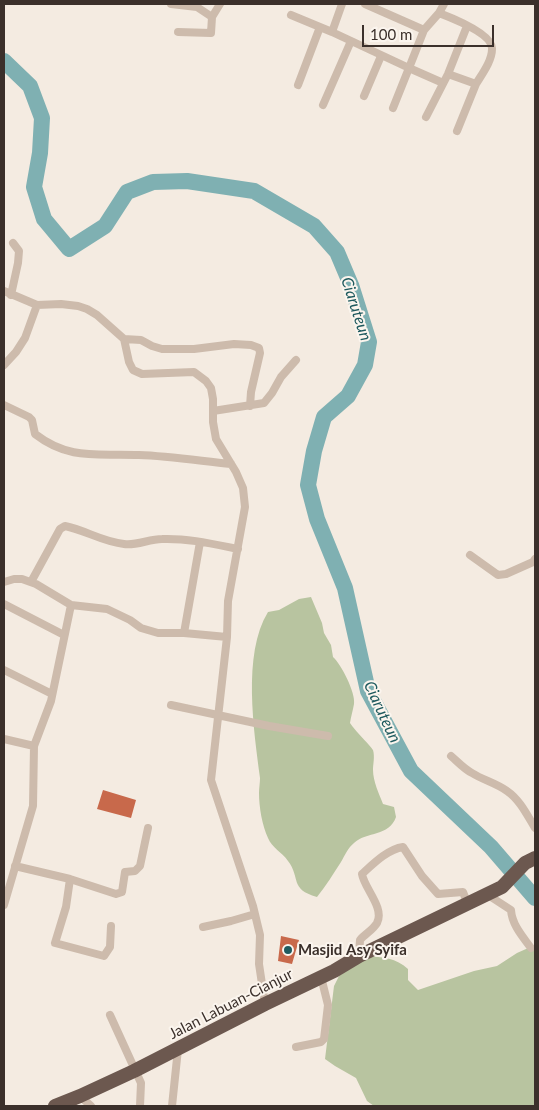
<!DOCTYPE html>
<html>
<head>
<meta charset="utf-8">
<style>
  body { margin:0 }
  #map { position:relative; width:539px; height:1110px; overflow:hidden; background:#f4ebe1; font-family:Lato,sans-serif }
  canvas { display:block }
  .frame { position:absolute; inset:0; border:5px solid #3b302b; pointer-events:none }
  .scale { position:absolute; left:362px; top:25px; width:132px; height:22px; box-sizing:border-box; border:2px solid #3b302b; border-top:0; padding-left:6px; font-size:15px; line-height:18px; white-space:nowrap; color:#3b302b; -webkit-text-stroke:4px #fbf5ee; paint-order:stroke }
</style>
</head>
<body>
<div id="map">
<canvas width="539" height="1110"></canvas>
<div class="frame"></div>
<div class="scale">100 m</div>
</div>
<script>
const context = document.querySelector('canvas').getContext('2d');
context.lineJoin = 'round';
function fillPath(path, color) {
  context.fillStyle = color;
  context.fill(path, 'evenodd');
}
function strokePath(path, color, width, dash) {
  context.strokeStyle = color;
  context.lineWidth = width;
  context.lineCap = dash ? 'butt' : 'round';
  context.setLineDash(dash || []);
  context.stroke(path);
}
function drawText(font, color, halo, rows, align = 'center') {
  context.font = font + ' Lato,sans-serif';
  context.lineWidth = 4;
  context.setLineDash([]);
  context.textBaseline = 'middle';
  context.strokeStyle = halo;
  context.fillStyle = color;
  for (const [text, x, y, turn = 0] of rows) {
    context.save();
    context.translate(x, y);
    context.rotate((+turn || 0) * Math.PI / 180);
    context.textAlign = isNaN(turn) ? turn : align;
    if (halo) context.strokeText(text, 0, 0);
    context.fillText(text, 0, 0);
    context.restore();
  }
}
fillPath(new Path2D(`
  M311 597 322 623 324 633 331 645 333 657C341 664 356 693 354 704 353 710 351 716 350 723 355 731 371 746 373 750 375 757 373 764 373 770 373 781 379 794 383 804L394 807 396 817C389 837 367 831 354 843 348 848 345 855 341 862 333 874 326 886 317 897 289 889 301 878 288 861 282 852 272 848 268 838 262 825 259 807 259 793 259 788 260 783 260 778 254 731 242 654 268 612L279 610 299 599Z
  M535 945V1106H374L367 1101 356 1078 335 1066 325 1059 334 986 339 976 367 956C383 957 396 958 408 969V980L418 990 474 971 497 966 517 953Z`), '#b8c4a0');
strokePath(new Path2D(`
  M4 61 30 86 42 118 40 153 34 187 44 219 69 249 105 226 127 192 153 182 187 181 254 191 314 226 337 252 351 285 369 342 365 365 348 396 324 417 314 451 308 485 317 519 345 588 368 691 411 771 491 847 535 898`), '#7fb0b2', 16);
fillPath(new Path2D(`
  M103 790 136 800 131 818 97 809Z
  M281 936 299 940 292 964 278 961Z`), '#c8694b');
strokePath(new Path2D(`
  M171 4 197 7 212 17
  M365 4 424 30
  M439 13C452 18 493 34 492 49 492 61 482 74 476 84L448 74
  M291 15 332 32 409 68 424 30 439 13 444 4
  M178 32 211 33 212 17 220 4
  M332 32 342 4
  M298 85 320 27
  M364 96 381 56
  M323 105 351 41
  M393 108 409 68 443 83
  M426 117 448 74 467 26
  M457 131 476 84
  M4 291 37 305 61 304 78 306 87 309 97 315 124 339 129 362 133 370 142 374 194 372 206 381 211 388 213 399V422L216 439 236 472 243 488 245 507 228 601 227 637 211 780 253 906 260 935 259 964 265 1004
  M11 295 18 263 19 251 13 243
  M124 339 141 340 152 346 162 349H194L234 344 251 345 259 348 260 353 251 392 250 406
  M4 365 16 352 25 338 37 305
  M4 405 29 417 32 420 35 434C70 461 98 453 139 455 169 456 201 461 231 464
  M213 411 264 403 272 393 281 377 296 360
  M470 555 498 575 506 574 533 562 535 559
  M4 582 14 579H22L36 584 71 605 107 609 130 620 141 628 158 633H184L227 637
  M31 582 60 529 65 526C85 530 103 542 124 544 136 546 149 539 162 539 187 538 213 544 238 549
  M4 604 64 635
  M184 633 200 542
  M4 670 52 694
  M171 705 269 726 328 736
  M4 739 34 746
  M451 756C458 762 464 769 472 773 483 780 496 783 507 791 520 800 527 815 535 828
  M15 866 70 879 116 894 122 892 125 872 135 871 140 866 148 828
  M70 879 66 907 55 943 104 956 110 947 111 926
  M488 895 511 910C512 925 523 937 531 948
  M4 905 33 806 34 746 51 701 71 605
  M203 927 231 921 255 914
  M359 956 360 940C365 934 373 930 377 923 385 908 364 888 362 874 373 864 388 849 403 847L422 876 438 894 463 892 468 905
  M110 1015 141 1083 140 1106
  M296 1047 321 1042 324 1039 328 1005 321 977
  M80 1096 91 1106
  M172 1106 178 1049`), '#cdbbac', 8);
strokePath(new Path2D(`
  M55 1106 80 1096 134 1071 265 1004 334 971 359 956 502 887 525 863 535 858`), '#6c584f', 14);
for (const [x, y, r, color] of [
  [288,950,5,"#1f5a5e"]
]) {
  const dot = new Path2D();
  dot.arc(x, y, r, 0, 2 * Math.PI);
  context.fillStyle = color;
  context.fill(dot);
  strokePath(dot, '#fbf5ee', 2);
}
drawText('bold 15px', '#3b302b', '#fbf5ee', [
  ["Masjid Asy Syifa",298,950]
], 'left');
drawText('15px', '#3b302b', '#fbf5ee', [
  ["Jalan Labuan-Cianjur",231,1004,-27]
]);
drawText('italic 16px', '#1f5a5e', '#fbf5ee', [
  ["Ciaruteun",356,309,72],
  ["Ciaruteun",382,712,65]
]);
</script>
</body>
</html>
